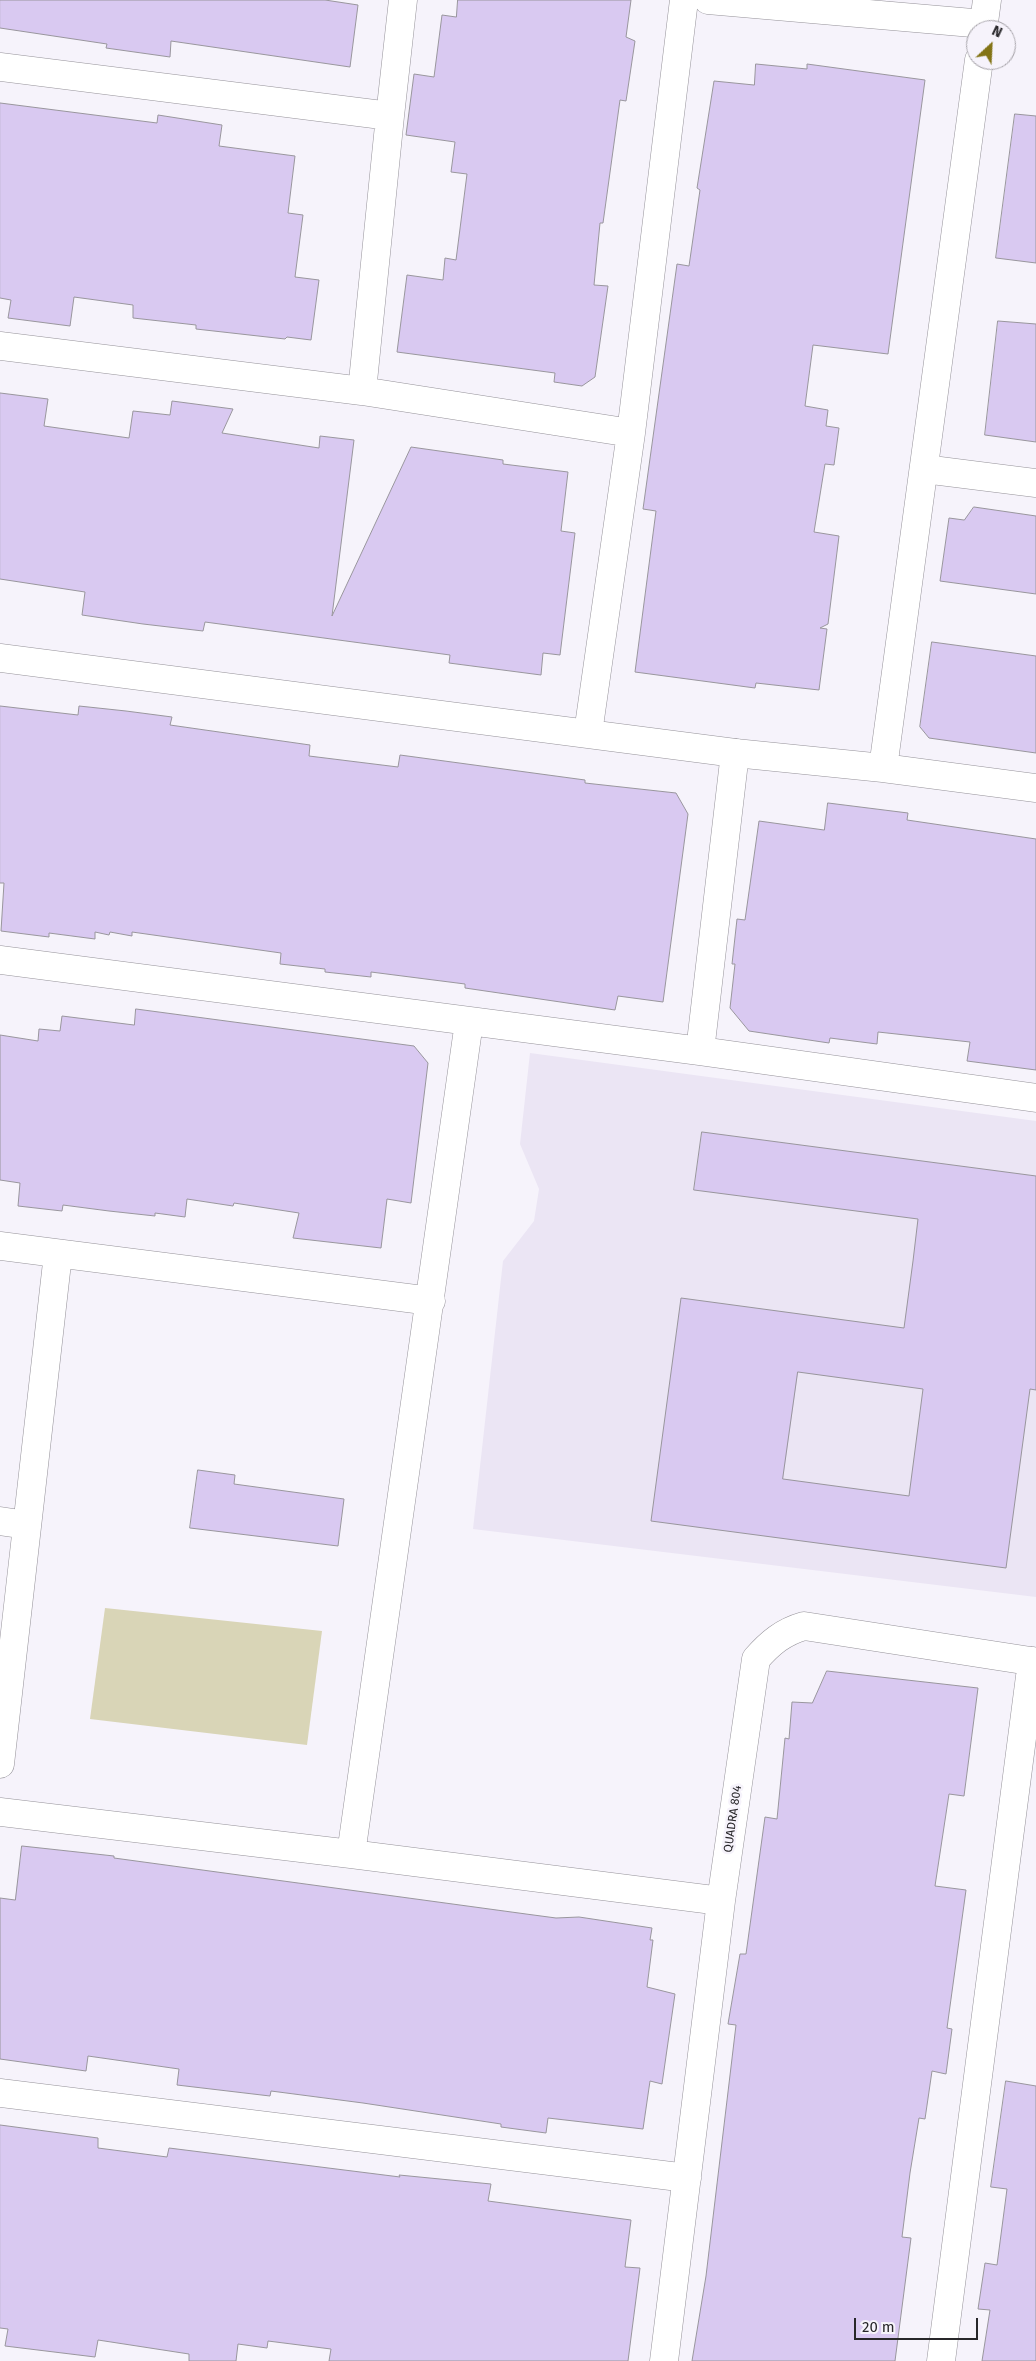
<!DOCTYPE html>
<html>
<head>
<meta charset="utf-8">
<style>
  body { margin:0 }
  #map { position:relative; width:1036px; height:2361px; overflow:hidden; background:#f6f3fb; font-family:"Fira Sans",sans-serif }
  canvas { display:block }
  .north { position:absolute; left:966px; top:20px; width:50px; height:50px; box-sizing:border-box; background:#f6f3fb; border:1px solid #a4a1a7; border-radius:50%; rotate:25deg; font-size:14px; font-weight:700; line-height:20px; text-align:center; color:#28272a }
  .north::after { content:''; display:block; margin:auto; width:18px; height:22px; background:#837416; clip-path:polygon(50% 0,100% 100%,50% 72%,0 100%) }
  .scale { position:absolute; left:854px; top:2318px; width:124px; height:22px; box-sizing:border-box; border:2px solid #28272a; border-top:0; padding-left:6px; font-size:15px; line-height:18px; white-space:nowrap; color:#28272a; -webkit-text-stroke:4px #f6f3fb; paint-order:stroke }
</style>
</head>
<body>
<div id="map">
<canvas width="1036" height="2361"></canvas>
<div class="north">N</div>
<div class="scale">20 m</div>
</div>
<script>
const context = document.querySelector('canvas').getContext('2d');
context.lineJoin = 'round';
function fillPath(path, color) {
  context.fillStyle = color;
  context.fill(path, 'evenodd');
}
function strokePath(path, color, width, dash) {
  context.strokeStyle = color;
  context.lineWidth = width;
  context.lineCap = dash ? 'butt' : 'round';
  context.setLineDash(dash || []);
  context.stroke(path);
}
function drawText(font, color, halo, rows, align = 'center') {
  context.font = font + ' "Fira Sans",sans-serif';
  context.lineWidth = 5;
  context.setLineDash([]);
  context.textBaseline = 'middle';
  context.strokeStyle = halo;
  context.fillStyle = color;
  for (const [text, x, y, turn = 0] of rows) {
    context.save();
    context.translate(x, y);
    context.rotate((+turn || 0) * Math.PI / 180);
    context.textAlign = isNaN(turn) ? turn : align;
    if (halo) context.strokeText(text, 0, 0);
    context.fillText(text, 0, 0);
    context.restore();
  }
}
fillPath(new Path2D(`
  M530 1053 1036 1121V1597L473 1529 503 1261 534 1221 539 1189 520 1144Z`), '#ebe5f4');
fillPath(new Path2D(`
  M105 1608 322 1631 307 1745 90 1719Z`), '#d9d5b7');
const building = new Path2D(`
  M0 0H325L358 5 350 67 171 41 170 57 106 48 107 44 0 28Z
  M458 0H631L626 37 635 41 626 101 620 100 603 223H600L594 285 608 286 595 377 582 386 554 382 555 373 397 352 407 275 443 280 445 258 456 260 467 174 451 172 455 142 406 135 414 74 434 77 442 15 456 17Z
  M756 64 807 69V64L925 80 888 354 813 345 805 406 828 410 826 426 839 428 834 465 825 464 814 532 839 536 828 624 820 628 827 629 819 690 756 683 755 688 635 672 656 511 643 509 677 264 689 266 700 190 697 188 714 81 754 85Z
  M0 103 157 123 158 115 222 125 219 146 295 156 288 213 303 215 295 277 319 280 311 340 287 337 285 339 196 329V325L133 318V305L74 297 70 326 8 318 11 300 0 298Z
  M1015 114 1036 116V263L996 258Z
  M998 321 1036 324V442L985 435Z
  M0 393 48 399 44 426 129 438 133 411 170 415 172 401 233 409 222 433 319 448 320 436 354 440 332 616 411 447 503 460V464L568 472 561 531 575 533 560 655 543 653 541 675 449 663 450 655 205 622 203 631 143 624 82 615 85 592 0 579Z
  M974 507 1036 516V594L940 581 949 518 964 520Z
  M932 642 1036 656V753L929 738 920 727Z
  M0 706 78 715 79 706 126 711 172 717 170 725 310 745 309 756 398 767 400 755 585 780V783L676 793 688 814 663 1002 618 996 615 1010 465 988V984L371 972V977L325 972V969L280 964 281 953 132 932V936L110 932 109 935 95 932V939L49 933V937L1 931 4 883H0Z
  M828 803 908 813 907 820 1036 839V1070L967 1061 970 1042 878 1032 877 1044 830 1038 829 1043 749 1031 730 1008 735 964H732L737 919 745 920 759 821 824 830Z
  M136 1009 414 1046 428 1063 411 1203 387 1199 381 1248 293 1238 299 1213 234 1203 233 1206 187 1199 185 1217 155 1213V1216L109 1211 63 1205 62 1211 18 1206 20 1183 0 1180V1035L38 1041 39 1029 60 1031 62 1016 134 1025Z
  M702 1132 1036 1176V1390L1030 1389 1006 1568 651 1521 681 1298 904 1328 913 1261 918 1219 694 1190ZM798 1372 923 1389 909 1496 783 1479Z
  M198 1470 235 1475 234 1484 344 1499 338 1546 190 1528Z
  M827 1671 978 1688 964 1796 949 1794 935 1886 966 1890 947 2028 952 2029 946 2074 932 2071 925 2119 919 2118 910 2173 902 2237 911 2238 895 2361H692L706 2276 736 2025 728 2024 740 1954H746L765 1817 777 1819 785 1738 789 1739 792 1702 812 1703Z
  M22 1846 114 1856V1858L526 1914 556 1918 579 1917 652 1928 650 1940H653L647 1987 675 1994 662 2084 650 2081 643 2129 548 2118 546 2133 501 2127V2124L363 2103 271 2091 270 2096 177 2085 179 2069 88 2056 86 2071 0 2059V1898L15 1900Z
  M1006 2081 1036 2086V2361H982L990 2310 978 2309 985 2263 997 2265 1007 2189 991 2187Z
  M0 2125 98 2138V2148L167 2157 169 2148 400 2177 399 2175 491 2184 488 2201 631 2220 625 2267 640 2268 628 2361H329L331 2349 268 2341 267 2348 238 2344 236 2361H189V2354L98 2340 95 2357 5 2346 8 2329 0 2328Z`);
fillPath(building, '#d9c9f1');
strokePath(building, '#99969d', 1);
const minor = new Path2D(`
  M708 0 984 24
  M0 67 390 116 403 0
  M0 346 362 391 631 433
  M362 391 390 116
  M924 469 1036 483
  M588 733 631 433 684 0
  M0 960 700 1051 1036 1098
  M700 1051 735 753
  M0 1246 431 1301
  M0 1521 27 1525
  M0 1764 58 1254
  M0 1812 351 1854 721 1901 756 1659C770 1643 783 1632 804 1626L1036 1662
  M351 1854 469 1022
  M0 2093 687 2178
  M664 2361 721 1901
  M941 2361 1032 1661`);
const tertiary = new Path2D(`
  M983 30 987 0
  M0 658 735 753 883 768 1036 788
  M883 768 979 60`);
strokePath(minor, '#959299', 29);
strokePath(tertiary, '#959299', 29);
strokePath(minor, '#fff', 28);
strokePath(tertiary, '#fff', 28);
drawText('12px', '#28272a', '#f6f3fb', [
  ["QUADRA 804",733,1819,-82]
]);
</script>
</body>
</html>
